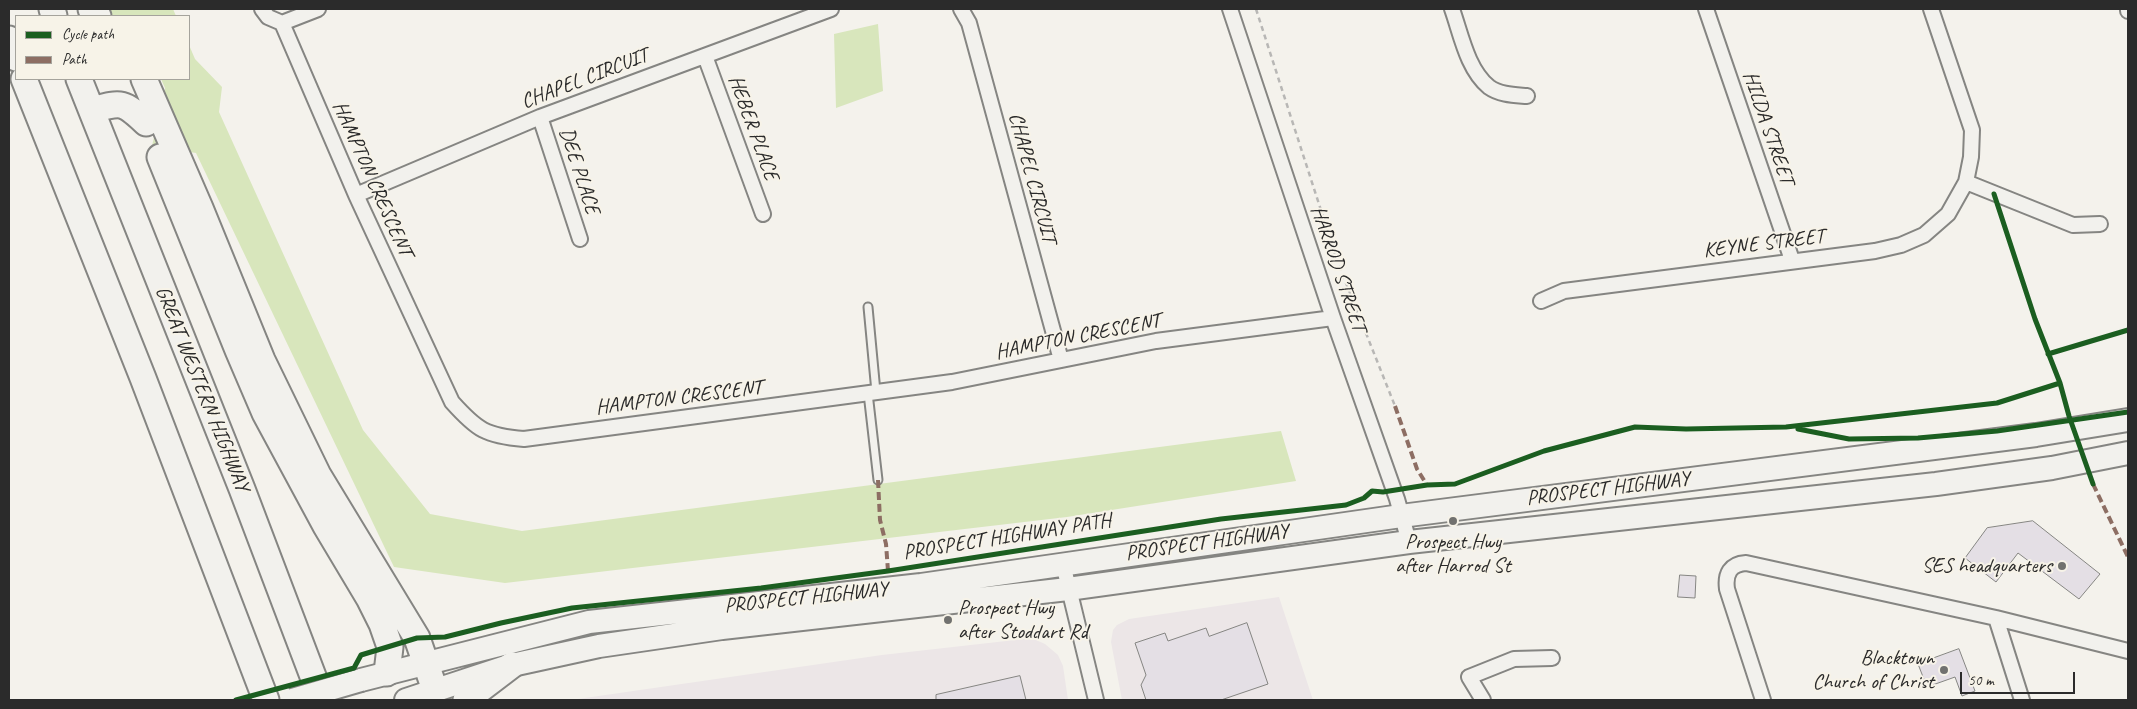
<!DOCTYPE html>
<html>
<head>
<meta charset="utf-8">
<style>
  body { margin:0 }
  #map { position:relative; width:2137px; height:709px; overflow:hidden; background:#f4f2ec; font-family:Caveat,sans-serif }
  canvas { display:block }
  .frame { position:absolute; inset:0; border:10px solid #2b2b2b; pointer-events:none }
  .legend { position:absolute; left:15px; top:15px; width:175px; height:65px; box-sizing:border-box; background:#f7f3e8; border:1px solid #a5a39c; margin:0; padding:6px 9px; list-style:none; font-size:15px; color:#2b2b2b }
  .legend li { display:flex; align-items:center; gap:10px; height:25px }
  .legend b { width:25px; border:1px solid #a5a39c }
  .scale { position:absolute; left:1960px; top:672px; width:115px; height:22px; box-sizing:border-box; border:2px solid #2b2b2b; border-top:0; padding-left:6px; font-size:15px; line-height:18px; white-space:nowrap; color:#2b2b2b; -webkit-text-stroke:4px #f7f3e8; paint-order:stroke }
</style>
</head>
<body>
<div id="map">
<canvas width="2137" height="709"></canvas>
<div class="frame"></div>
<ul class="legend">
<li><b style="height:6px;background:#1b5e20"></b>Cycle path</li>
<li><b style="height:6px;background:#8d6e63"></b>Path</li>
</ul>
<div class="scale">50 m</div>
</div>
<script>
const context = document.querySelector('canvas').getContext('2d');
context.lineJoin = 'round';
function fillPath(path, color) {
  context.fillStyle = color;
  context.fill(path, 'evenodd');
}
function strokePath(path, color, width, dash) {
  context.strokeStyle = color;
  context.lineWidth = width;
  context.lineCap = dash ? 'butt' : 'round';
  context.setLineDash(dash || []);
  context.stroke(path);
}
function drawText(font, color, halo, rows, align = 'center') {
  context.font = font + ' Caveat,sans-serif';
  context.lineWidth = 4;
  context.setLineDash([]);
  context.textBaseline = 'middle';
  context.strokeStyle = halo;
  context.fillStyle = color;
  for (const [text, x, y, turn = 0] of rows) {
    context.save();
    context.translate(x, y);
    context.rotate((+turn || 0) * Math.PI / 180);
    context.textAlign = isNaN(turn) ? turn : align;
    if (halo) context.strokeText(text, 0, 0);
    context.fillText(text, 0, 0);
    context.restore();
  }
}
fillPath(new Path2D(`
  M1279 597 1313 700H1122L1111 642 1113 630 1117 625 1129 619Z
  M1024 639 1036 640 1045 644 1058 655 1063 666 1068 700H571L882 655Z`), '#ece6e7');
fillPath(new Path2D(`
  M108 9H173L176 16H110Z
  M878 24 883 91 836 108 834 34Z
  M189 45 195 59 222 87 219 112 363 430 430 514 522 531 1281 431 1296 481 1067 517 505 583 394 567 196 153 152 146 165 88 161 79H189Z`), '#d8e6bc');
const building = new Path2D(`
  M2033 521 2100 574 2079 599 2018 553 1996 582 1965 558 1987 528Z
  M1680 575 1696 576 1695 598 1678 597Z
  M1247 623 1268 684 1221 700H1146L1141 685 1146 675 1135 643 1165 633 1168 641 1206 628 1209 636Z
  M1959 649 1975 691 1962 696 1955 677 1927 687 1918 664Z
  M1020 676 1026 700H936V695Z`);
fillPath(building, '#e4dfe5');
strokePath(building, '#858582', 1);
const lane = new Path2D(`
  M868 307 876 392
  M868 393 878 480`);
const street = new Path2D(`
  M262 9 268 17 282 23 356 195 452 402C477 430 486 436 524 439L952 382 1156 341 1333 318
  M961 9 969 23 1061 360
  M1230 9 1333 318 1397 499 1409 542
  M1452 9C1461 34 1467 69 1489 87 1500 95 1515 95 1527 96
  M1706 9 1792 260
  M2128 9V11
  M282 23 318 9
  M705 56 763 214
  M540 117 580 239
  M1966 182 2073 225 2100 224
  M356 195 540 117 831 9
  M1541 301 1564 291 1875 251 1901 245 1924 235 1948 214 1966 182 1971 157 1972 130 1931 9
  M1063 564 1096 700
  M1996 618 2022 700
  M1483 700 1469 677 1514 659 1552 658
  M1763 700 1727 589C1725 574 1730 564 1746 563L1996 618 2128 651`);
const primary = new Path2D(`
  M361 680 589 622 921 585 1401 516 2036 435 2128 420
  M406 700 512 665 599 646 722 628 1068 589 1409 542 1936 484 2052 468 2128 453`);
const highway = new Path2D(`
  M52 9 54 16
  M91 9 98 16
  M9 39 16 58
  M24 79 143 378 266 700
  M79 79 242 489 322 700
  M144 79 200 208 262 360 318 475 417 638 435 690
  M92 110C122 102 123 101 146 123
  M160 157 238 350 265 413 326 526 369 598 382 624 390 647 387 673
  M466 700 512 665`);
strokePath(lane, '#858582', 11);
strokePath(street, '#858582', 18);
strokePath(primary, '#858582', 26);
strokePath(highway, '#858582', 29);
strokePath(new Path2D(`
  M1256 9 1338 263 1395 406`), '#b8b7b5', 2.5, [5, 4]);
strokePath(lane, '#f2f1ed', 7);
strokePath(street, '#f2f1ed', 14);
strokePath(primary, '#f2f1ed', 22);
strokePath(highway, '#f2f1ed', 25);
const primaryBridge = new Path2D(`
  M292 700 361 680`);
strokePath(primaryBridge, '#858582', 26, []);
strokePath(primaryBridge, '#f2f1ed', 22);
strokePath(new Path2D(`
  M1395 406 1417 469 1427 485
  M878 480 880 520 886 544 888 571
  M2093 484 2128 557`), '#8d6e63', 4, [8, 4]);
strokePath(new Path2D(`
  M1994 194 2035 319 2060 383 2069 416 2093 484
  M2048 354 2128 330
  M1798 429 1849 439 1918 438 1997 431 2128 412
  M236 700 354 668 361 655 417 638 445 637 501 623 572 608 761 588 888 571 1221 519 1346 505 1364 498 1372 491 1383 492 1427 485 1455 484 1544 451 1635 427 1686 429 1786 427 1997 403 2060 383`), '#1b5e20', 5);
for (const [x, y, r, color] of [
  [1453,521,5,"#71716f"],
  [2062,566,5,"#71716f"],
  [948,620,5,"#71716f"],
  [1944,670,5,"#71716f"]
]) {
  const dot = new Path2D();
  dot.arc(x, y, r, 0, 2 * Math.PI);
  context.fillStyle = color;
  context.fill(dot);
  strokePath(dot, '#f7f3e8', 2);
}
drawText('21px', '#2b2b2b', '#f7f3e8', [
  ["CHAPEL CIRCUIT",585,79,-21],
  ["HEBER PLACE",753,128,70],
  ["HILDA STREET",1768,128,71],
  ["DEE PLACE",579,171,72],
  ["CHAPEL CIRCUIT",1032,178,75],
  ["HAMPTON CRESCENT",372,179,66],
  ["KEYNE STREET",1764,244,-7],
  ["HARROD STREET",1338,269,71],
  ["HAMPTON CRESCENT",1078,337,-11],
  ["GREAT WESTERN HIGHWAY",202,389,68],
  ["HAMPTON CRESCENT",679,398,-7],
  ["PROSPECT HIGHWAY",1608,489,-7],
  ["PROSPECT HIGHWAY PATH",1007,537,-9],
  ["PROSPECT HIGHWAY",1207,543,-8],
  ["PROSPECT HIGHWAY",806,598,-6]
]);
drawText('21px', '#2b2b2b', '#f7f3e8', [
  ["Prospect Hwy",1453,542,"center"],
  ["after Harrod St",1453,566,"center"],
  ["SES headquarters",2052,566],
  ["Prospect Hwy",958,608,"left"],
  ["after Stoddart Rd",958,632,"left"],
  ["Blacktown",1934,658],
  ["Church of Christ",1934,682]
], 'right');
</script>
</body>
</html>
